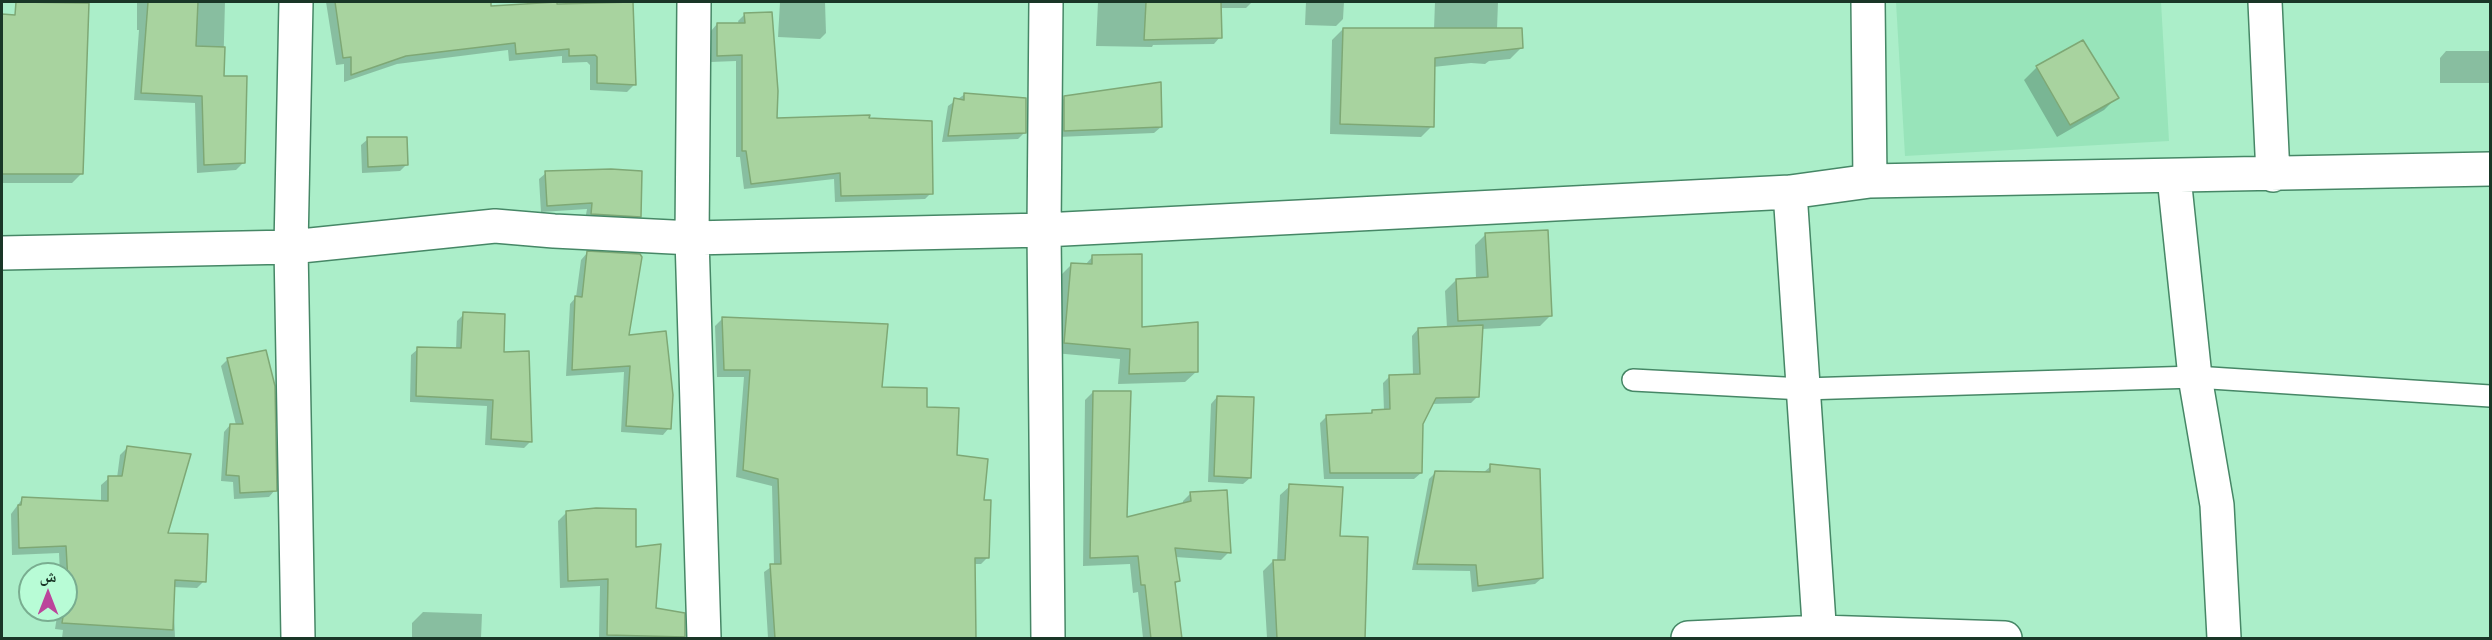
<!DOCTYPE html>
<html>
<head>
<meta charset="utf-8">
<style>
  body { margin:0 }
  #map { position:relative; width:2492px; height:640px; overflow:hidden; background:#abeec9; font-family:Inter,"Noto Naskh Arabic",sans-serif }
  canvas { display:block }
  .frame { position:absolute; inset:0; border:3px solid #1a3627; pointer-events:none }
  .north { position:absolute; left:18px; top:562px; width:60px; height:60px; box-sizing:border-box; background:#b8fcd6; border:2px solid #79ad90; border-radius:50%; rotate:0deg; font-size:16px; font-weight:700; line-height:24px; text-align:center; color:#1a3627 }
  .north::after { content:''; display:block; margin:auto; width:21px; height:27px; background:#bb459b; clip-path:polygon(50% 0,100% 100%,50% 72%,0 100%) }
</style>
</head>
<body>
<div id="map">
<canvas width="2492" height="640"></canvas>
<div class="frame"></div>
<div class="north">ش</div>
</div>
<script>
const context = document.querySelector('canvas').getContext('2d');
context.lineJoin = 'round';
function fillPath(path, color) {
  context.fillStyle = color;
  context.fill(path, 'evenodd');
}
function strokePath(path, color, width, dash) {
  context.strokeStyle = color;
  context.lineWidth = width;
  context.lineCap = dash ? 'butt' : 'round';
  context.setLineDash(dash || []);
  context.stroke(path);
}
fillPath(new Path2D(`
  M1896 2H2161L2169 141 1905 156Z`), '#98e4ba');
fillPath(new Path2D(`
  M137 2H225L223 77 244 162 236 170 197 173 195 103 134 100 139 30H137Z
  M326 2H489V8L556 3 635 84 627 92 590 90V65L587 62 562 63V56L509 61 508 50 397 64 344 82V64L336 65Z
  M780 2H825L826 33 820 39 778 37Z
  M1098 2H1252L1246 8H1219L1220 37 1214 44 1153 45 1152 47 1096 46Z
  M1306 2H1344L1343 19 1336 26 1305 25Z
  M1435 2H1498L1497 29 1521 48 1510 59 1489 61 1485 64 1471 63 1433 67 1432 126 1421 137 1330 134 1332 40 1343 29H1434Z
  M87 14 81 174 72 183H2V17Z
  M745 14 776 119 931 193 925 199 835 202 834 179 744 189 740 157H736V61L711 62V31L717 24H739L738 21Z
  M2446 51H2490V83H2440V58Z
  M2037 67 2117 97 2104 110 2057 137 2024 80Z
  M965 94 1025 132 1018 139 942 142 948 106Z
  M1065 98 1161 127 1154 133 1058 137V104Z
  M368 139 407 164 400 171 362 173 361 145Z
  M546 173 639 216 633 223 585 220 587 209 541 212 539 179Z
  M1486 234 1551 315 1540 326 1482 329 1478 396 1471 403 1431 404 1421 424V473L1414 479H1324L1320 423 1327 416 1369 415 1373 411H1384L1383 383 1389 377 1413 376 1412 336 1418 329 1447 328 1445 291 1456 280 1476 279 1475 245Z
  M587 253 669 428 663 435 621 432 624 372 566 376 570 304 576 297 581 260Z
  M1093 256 1141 329 1196 372 1185 382 1118 384 1120 359 1054 353 1061 275 1072 264 1085 265Z
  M464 314 503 354 531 441 524 448 485 445 487 406 410 402 411 355 418 349 456 350 457 321Z
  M722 319 926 408 982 501 988 557 981 564H973L974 638H768L764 572 774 565 772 486 736 477 744 377H717L715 326Z
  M265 351 275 490 269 497 234 499 233 482 221 481 224 432 230 425H236L221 366 227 360Z
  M1093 392 1126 519 1183 505V501L1191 493 1229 552 1221 560 1175 557 1178 581 1174 585 1178 638H1143L1138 592 1133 593 1130 564 1083 566 1085 400Z
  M1217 397 1250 478 1243 484 1208 482 1211 404Z
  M128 447 166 534 204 581 197 588 173 587 175 638H62L63 630 55 629 58 610H66V574H60L59 553 12 555 11 514 23 498 101 503V485L109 478H117L120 455Z
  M1491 466 1542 578 1535 584 1472 592 1470 571 1412 570 1429 479 1435 473 1484 472Z
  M1290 486 1339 538 1364 638H1267L1263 571 1273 561 1277 562 1280 495Z
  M567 512 634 549 655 610 683 615 684 638H599L600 586 560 588 558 521Z
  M423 612 482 614 481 638H412V623Z`), '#0003');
const building = new Path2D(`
  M16 2 89 3 83 174H2V14L15 15Z
  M148 2H198L196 46 225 47 224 76H247L245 163 204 165 202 96 141 93Z
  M335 2H491V6L557 2V4L633 2 636 85 597 83V57L595 55 569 56V49L516 54 515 43 406 56 351 75V57L343 58Z
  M1146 2H1221L1222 38 1144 40Z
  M772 12 778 91 777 118 870 115 869 118 932 121 933 194 841 196 840 173 751 184 746 151H742V55L717 56V23H745L744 13Z
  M1343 28H1522L1523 48 1435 58 1434 127 1340 124Z
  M2083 40 2119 98 2070 125 2036 66Z
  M1161 82 1162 127 1064 131V96Z
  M964 93 1026 98V133L948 136 954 98 964 100Z
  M367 137H407L408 165 368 167Z
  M611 169 642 171 641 217 591 214 592 203 547 206 545 171Z
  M1548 230 1552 316 1458 321 1456 279 1488 277 1485 233Z
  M587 251 640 254 642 257 629 335 666 331 673 395 671 429 626 426 630 366 572 370 575 296 582 297Z
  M1142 254V327L1198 322V372L1129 374 1130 349 1064 343 1071 263 1092 264V255Z
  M463 312 505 314 504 352 529 351 532 442 491 439 493 400 416 396 417 347 461 348Z
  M722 317 888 324 882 387 927 388V407L959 408 957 455 988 459 984 500H991L989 558H975L976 639H775L770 564H781L778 479 743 470 750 370H724Z
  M1483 325 1479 397 1436 398 1423 424 1422 473H1330L1326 415 1372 413V410L1390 409 1389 375 1420 374 1418 328Z
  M266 350 275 386 277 491 240 493 239 476 226 475 230 424H243L227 358Z
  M1093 391H1131L1127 517 1191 501 1190 492 1227 490 1231 553 1175 548 1180 581 1175 582 1182 639H1151L1145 585H1141L1138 556 1090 558Z
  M1217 396 1254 397 1251 478 1214 476Z
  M127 446 191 454 168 533 208 534 206 582 175 580 173 630 62 623 64 610H66L68 583 66 546 19 548 18 505H21L22 497 108 501V476H122Z
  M1490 464 1540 469 1543 578 1478 586 1476 565 1417 564 1435 471 1490 472Z
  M1289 484 1343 487 1340 536 1368 537 1365 639H1277L1273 560H1285Z
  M596 508 636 509V547L661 544 656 608 685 613V637L607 635 608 579 568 581 566 511Z`);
fillPath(building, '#a8d39f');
strokePath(building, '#7ea875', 1.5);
const lane = new Path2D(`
  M1633 380 1803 389 2195 377 2490 396`);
const street = new Path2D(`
  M296 2 291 247 298 638
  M694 2 692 238 704 638
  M1046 2 1044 230 1048 638
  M1868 2 1870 181
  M2265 2 2273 175
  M2174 177 2195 377 2217 505 2224 638
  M1790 192 1820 638
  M2 253 291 247 495 226 554 231 692 238 1044 230 1790 192 1870 181 2490 169
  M1688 638 1820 632 2005 638`);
strokePath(lane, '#468766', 24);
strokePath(street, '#468766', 36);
strokePath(lane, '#fff', 21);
strokePath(street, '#fff', 33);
</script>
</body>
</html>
